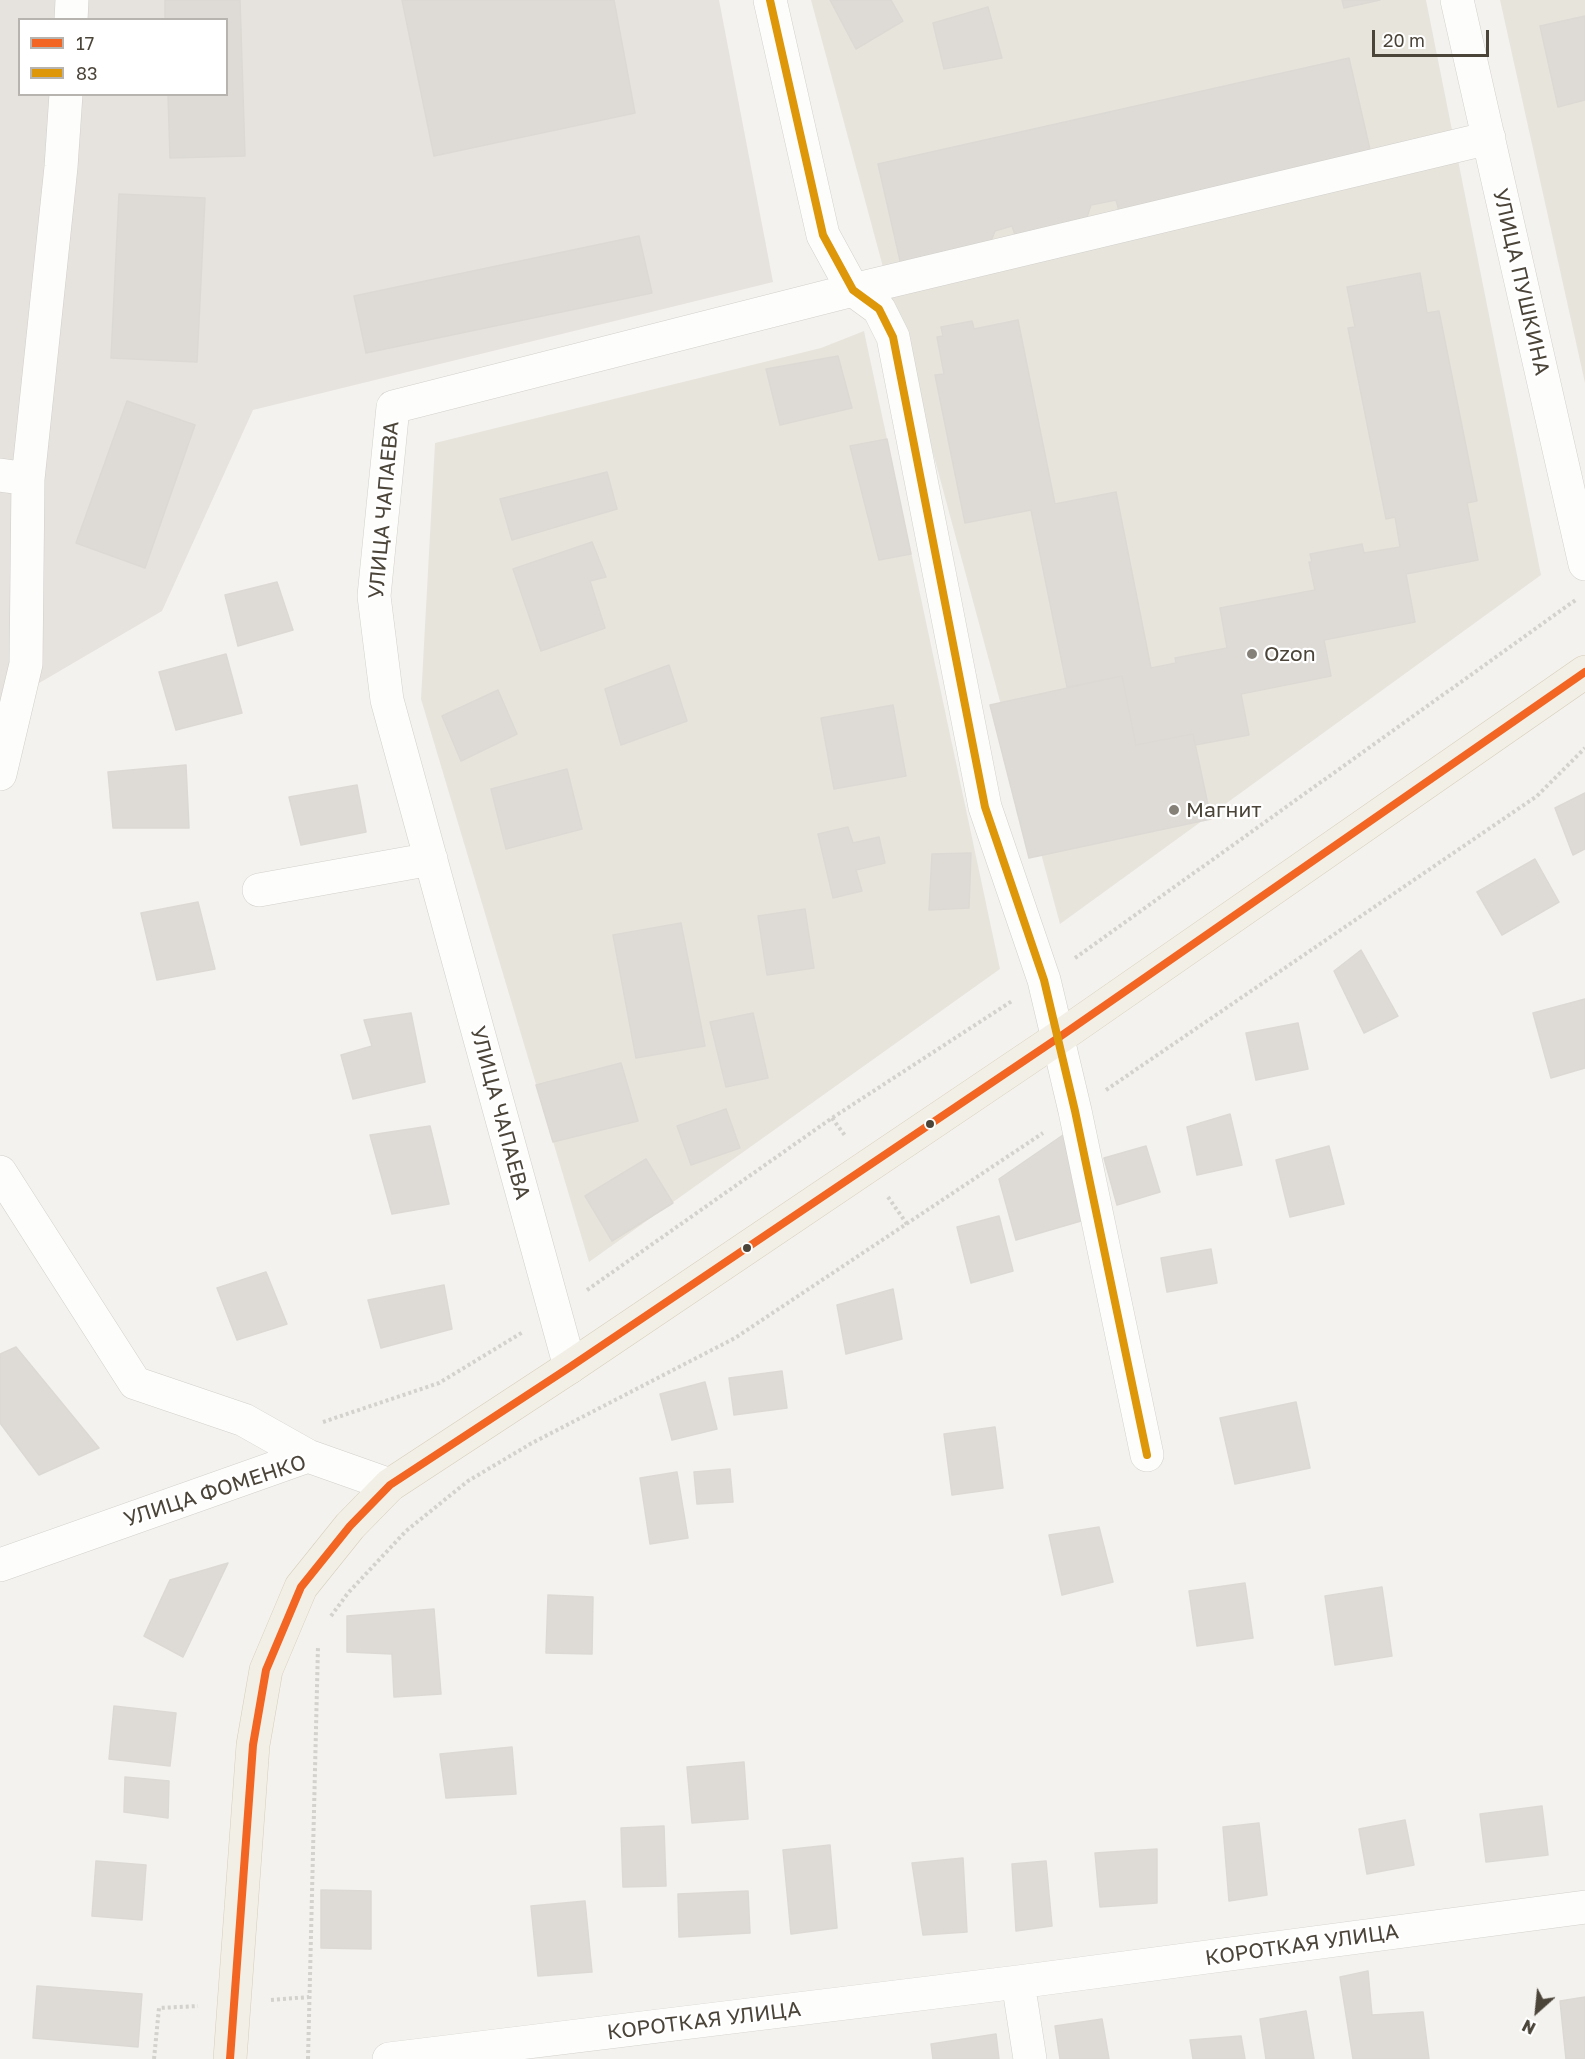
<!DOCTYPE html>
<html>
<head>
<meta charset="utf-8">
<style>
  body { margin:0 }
  #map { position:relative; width:1585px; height:2059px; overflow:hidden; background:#f4f2ee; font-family:"Golos Text",sans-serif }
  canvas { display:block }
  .legend { position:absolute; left:18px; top:18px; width:210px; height:78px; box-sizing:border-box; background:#fff; border:2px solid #b7b4b0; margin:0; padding:8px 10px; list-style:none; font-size:18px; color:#4b4439 }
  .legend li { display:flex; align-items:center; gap:12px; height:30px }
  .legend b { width:30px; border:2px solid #b7b4b0 }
  .north { position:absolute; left:1507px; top:1981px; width:60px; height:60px; -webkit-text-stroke:4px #fff; paint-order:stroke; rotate:207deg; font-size:16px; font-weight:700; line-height:24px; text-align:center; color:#4b4439 }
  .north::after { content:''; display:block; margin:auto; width:21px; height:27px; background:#4b4439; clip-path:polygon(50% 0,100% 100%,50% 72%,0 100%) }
  .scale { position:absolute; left:1372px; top:30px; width:117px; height:27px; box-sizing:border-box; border:3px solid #4b4439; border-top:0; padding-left:8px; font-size:18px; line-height:21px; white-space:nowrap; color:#4b4439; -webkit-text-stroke:4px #fff; paint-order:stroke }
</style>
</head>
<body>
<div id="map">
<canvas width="1585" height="2059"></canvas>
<ul class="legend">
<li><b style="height:8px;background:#f26522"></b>17</li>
<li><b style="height:8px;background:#dd9709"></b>83</li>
</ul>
<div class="north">N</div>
<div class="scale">20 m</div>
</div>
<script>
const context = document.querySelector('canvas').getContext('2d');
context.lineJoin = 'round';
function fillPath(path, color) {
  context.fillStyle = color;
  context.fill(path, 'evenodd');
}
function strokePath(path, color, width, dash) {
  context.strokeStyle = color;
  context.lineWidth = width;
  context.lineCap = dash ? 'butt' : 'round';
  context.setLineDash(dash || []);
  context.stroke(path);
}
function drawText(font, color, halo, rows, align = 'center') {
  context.font = font + ' "Golos Text",sans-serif';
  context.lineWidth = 4.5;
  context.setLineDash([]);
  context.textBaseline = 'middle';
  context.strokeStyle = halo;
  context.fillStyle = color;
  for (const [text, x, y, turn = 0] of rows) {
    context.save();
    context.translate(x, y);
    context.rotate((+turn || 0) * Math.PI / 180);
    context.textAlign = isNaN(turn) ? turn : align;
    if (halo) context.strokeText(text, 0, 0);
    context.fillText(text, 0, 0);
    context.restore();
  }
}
fillPath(new Path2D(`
  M811 0H1426L1541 575 1060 924Z
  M1500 0H1585V383Z
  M864 331 1000 969 589 1262 421 699 435 443 821 348Z`), '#e7e4dc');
fillPath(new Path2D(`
  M0 0H719L773 282 253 410 162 611 0 706ZM20 20H226V94H20Z`), '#e6e2de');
const building = new Path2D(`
  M165 0H240L245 156 170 158 168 94H226V20H165Z
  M402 0H614L635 113 434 156Z
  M830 0H891L903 21 856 49Z
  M1342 0H1380L1344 8Z
  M988 7 1002 58 944 69 933 23Z
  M1585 16V100L1558 107 1540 26Z
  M1349 58 1371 154 1119 211 1116 200 1091 205 1087 217 1016 238 1012 226 995 231 990 244 901 265 878 164Z
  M119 194 205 198 197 362 111 358Z
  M639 236 652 293 366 353 354 296Z
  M1420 273 1427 313 1439 311 1477 501 1467 503 1478 560 1406 574 1415 622 1324 640 1331 676 1241 694 1249 735 1195 745 1193 734 1136 745 1122 676 1067 687 1031 510 965 523 935 375 944 374 937 337 943 336 941 327 972 321 974 329 1018 320 1055 504 1116 492 1151 668 1176 663 1175 658 1227 648 1220 608 1315 590 1309 562H1312L1310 554 1362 544 1364 553 1400 547 1395 517 1386 519 1348 328 1355 327 1347 287Z
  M838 356 852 408 780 425 766 369Z
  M127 401 195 425 145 568 76 543Z
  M887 439 911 554 879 560 850 446Z
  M607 472 617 509 512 540 500 499Z
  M592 542 606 577 590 581 605 628 541 651 513 569Z
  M277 582 293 630 238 646 225 595Z
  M226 654 242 713 176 730 159 672Z
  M669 665 687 721 621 745 605 689Z
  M1122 676 1136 745 1193 734 1211 819 1029 858 990 705Z
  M498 690 517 734 461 761 442 716Z
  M893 705 906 776 834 789 821 718Z
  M186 765 189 828H113L108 772Z
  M567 769 582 829 506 849 491 789Z
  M357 785 366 832 301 845 289 797Z
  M1585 793V849L1573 855 1555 808Z
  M848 827 853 843 879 837 885 863 856 870 862 891 833 898 818 834Z
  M971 853 969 908 929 910 932 854Z
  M1535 859 1559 902 1502 935 1477 892Z
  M198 902 215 969 157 980 141 913Z
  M805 909 814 968 767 975 758 916Z
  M681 923 705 1046 636 1058 613 935Z
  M1361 950 1398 1016 1364 1033 1334 971Z
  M1585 999V1068L1551 1078 1533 1013Z
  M411 1013 425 1082 353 1099 341 1055 372 1046 364 1020Z
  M753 1013 768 1078 726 1087 710 1022Z
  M1298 1023 1308 1069 1256 1080 1246 1033Z
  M621 1063 638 1121 553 1142 536 1085Z
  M726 1109 740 1148 691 1165 677 1126Z
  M1230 1114 1242 1165 1197 1175 1187 1127Z
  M430 1126 449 1204 392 1214 370 1135Z
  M1063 1135 1081 1221 1016 1240 999 1179Z
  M1146 1146 1160 1192 1117 1205 1104 1158Z
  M1329 1146 1344 1204 1290 1217 1276 1160Z
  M646 1159 673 1203 612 1241 585 1196Z
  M999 1216 1013 1271 971 1283 957 1227Z
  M1211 1249 1217 1283 1167 1292 1161 1258Z
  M266 1272 287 1324 237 1340 217 1288Z
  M444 1285 452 1329 381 1348 368 1300Z
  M893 1289 902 1339 846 1354 837 1305Z
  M16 1347 99 1448 39 1475 0 1423V1354Z
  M782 1371 787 1408 734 1415 729 1378Z
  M705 1382 717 1429 672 1440 660 1394Z
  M1296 1402 1310 1468 1235 1484 1220 1418Z
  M995 1427 1003 1488 952 1495 944 1434Z
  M730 1469 733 1502 697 1504 694 1472Z
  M677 1472 688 1538 650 1544 640 1478Z
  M1099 1527 1113 1582 1062 1595 1049 1535Z
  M228 1563 183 1657 144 1636 170 1580Z
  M1245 1583 1253 1638 1197 1646 1189 1591Z
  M1382 1587 1392 1656 1335 1665 1325 1596Z
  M548 1595 593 1597 592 1654 546 1653Z
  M434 1609 441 1694 394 1697 392 1654 347 1652V1616Z
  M114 1706 176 1713 170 1766 109 1759Z
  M512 1747 516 1794 446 1798 440 1754Z
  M744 1762 748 1819 692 1823 687 1767Z
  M125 1777 169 1781 168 1818 124 1812Z
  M1542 1806 1548 1855 1486 1862 1480 1814Z
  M1405 1820 1414 1865 1367 1874 1359 1829Z
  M1259 1823 1267 1895 1229 1901 1223 1827Z
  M664 1826 666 1886 623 1887 621 1828Z
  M830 1845 837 1928 791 1934 783 1850Z
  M1157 1849V1903L1100 1907 1095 1853Z
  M963 1858 967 1932 923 1935 912 1863Z
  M96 1861 146 1865 142 1920 92 1916Z
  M1046 1861 1052 1926 1016 1931 1012 1864Z
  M321 1890 371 1891V1949L321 1948Z
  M748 1891 750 1933 679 1937 678 1894Z
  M585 1901 592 1972 538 1976 531 1906Z
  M1368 1971 1372 2015 1423 2012 1429 2059H1353L1340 1977Z
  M37 1986 142 1994 138 2047 33 2038Z
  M1585 1997V2059H1566L1560 2001Z
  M1306 2011 1314 2059H1266L1260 2019Z
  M1102 2019 1109 2059H1060L1055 2026Z
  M996 2034 999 2059H933L931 2044Z
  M1241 2036 1245 2059H1193L1190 2040Z`);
fillPath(building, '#dedbd6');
strokePath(building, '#dcd9d4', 1.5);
const minor = new Path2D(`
  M770 0 823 235 853 290 879 309 893 337 985 807 1044 980 1075 1111 1147 1455
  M1457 0 1585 564
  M71 20 72 0
  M0 475 28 479
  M0 774 26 664 28 479 61 167 66 94
  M259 890 431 859
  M0 1172 135 1383 244 1420 308 1456
  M570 1367 387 700 374 596 393 407 853 290 1489 138
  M0 1565 308 1456 390 1485
  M1018 1982 1030 2059
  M389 2059 1018 1982 1585 1907`);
const major = new Path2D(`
  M230 2059 253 1745 266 1670 301 1587 350 1526 390 1485 570 1367 1058 1038 1585 672`);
strokePath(minor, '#d2d0cb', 34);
strokePath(major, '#d6cebb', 34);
strokePath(new Path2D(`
  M1075 958 1577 599
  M1106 1090 1537 796 1585 748
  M832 1118 846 1137
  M888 1197 907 1224
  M587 1290 832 1118 1012 1001
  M323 1422 439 1383 523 1332
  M331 1616 348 1593 406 1531 468 1481 532 1443 735 1338 1043 1133
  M271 2000 309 1997
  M154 2059 159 2008 198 2006
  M308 2059 318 1646`), '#d3d2cc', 4, [3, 3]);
strokePath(minor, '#fdfdfc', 33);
strokePath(major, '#f2efe6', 33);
strokePath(new Path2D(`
  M230 2059 253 1745 266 1670 301 1587 350 1526 390 1485 570 1367 1058 1038 1585 672`), '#f26522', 8);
strokePath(new Path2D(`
  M770 0 823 235 853 290 879 309 893 337 985 807 1044 980 1075 1111 1147 1455`), '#dd9709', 8);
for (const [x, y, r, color] of [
  [1252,654,6,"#868178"],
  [1174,810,6,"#868178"],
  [930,1124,5,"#4b4439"],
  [747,1248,5,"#4b4439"]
]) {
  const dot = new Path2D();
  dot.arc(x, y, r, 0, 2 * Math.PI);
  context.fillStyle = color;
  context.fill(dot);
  strokePath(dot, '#fff', 2);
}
drawText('21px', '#4b4439', '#fff', [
  ["УЛИЦА ПУШКИНА",1521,282,77],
  ["УЛИЦА ЧАПАЕВА",384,510,-85],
  ["УЛИЦА ЧАПАЕВА",500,1113,75],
  ["УЛИЦА ФОМЕНКО",215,1491,-18],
  ["КОРОТКАЯ УЛИЦА",1302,1945,-8],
  ["КОРОТКАЯ УЛИЦА",704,2021,-7]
]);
drawText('21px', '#4b4439', '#fff', [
  ["Ozon",1264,654],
  ["Магнит",1186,810]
], 'left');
</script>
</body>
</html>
